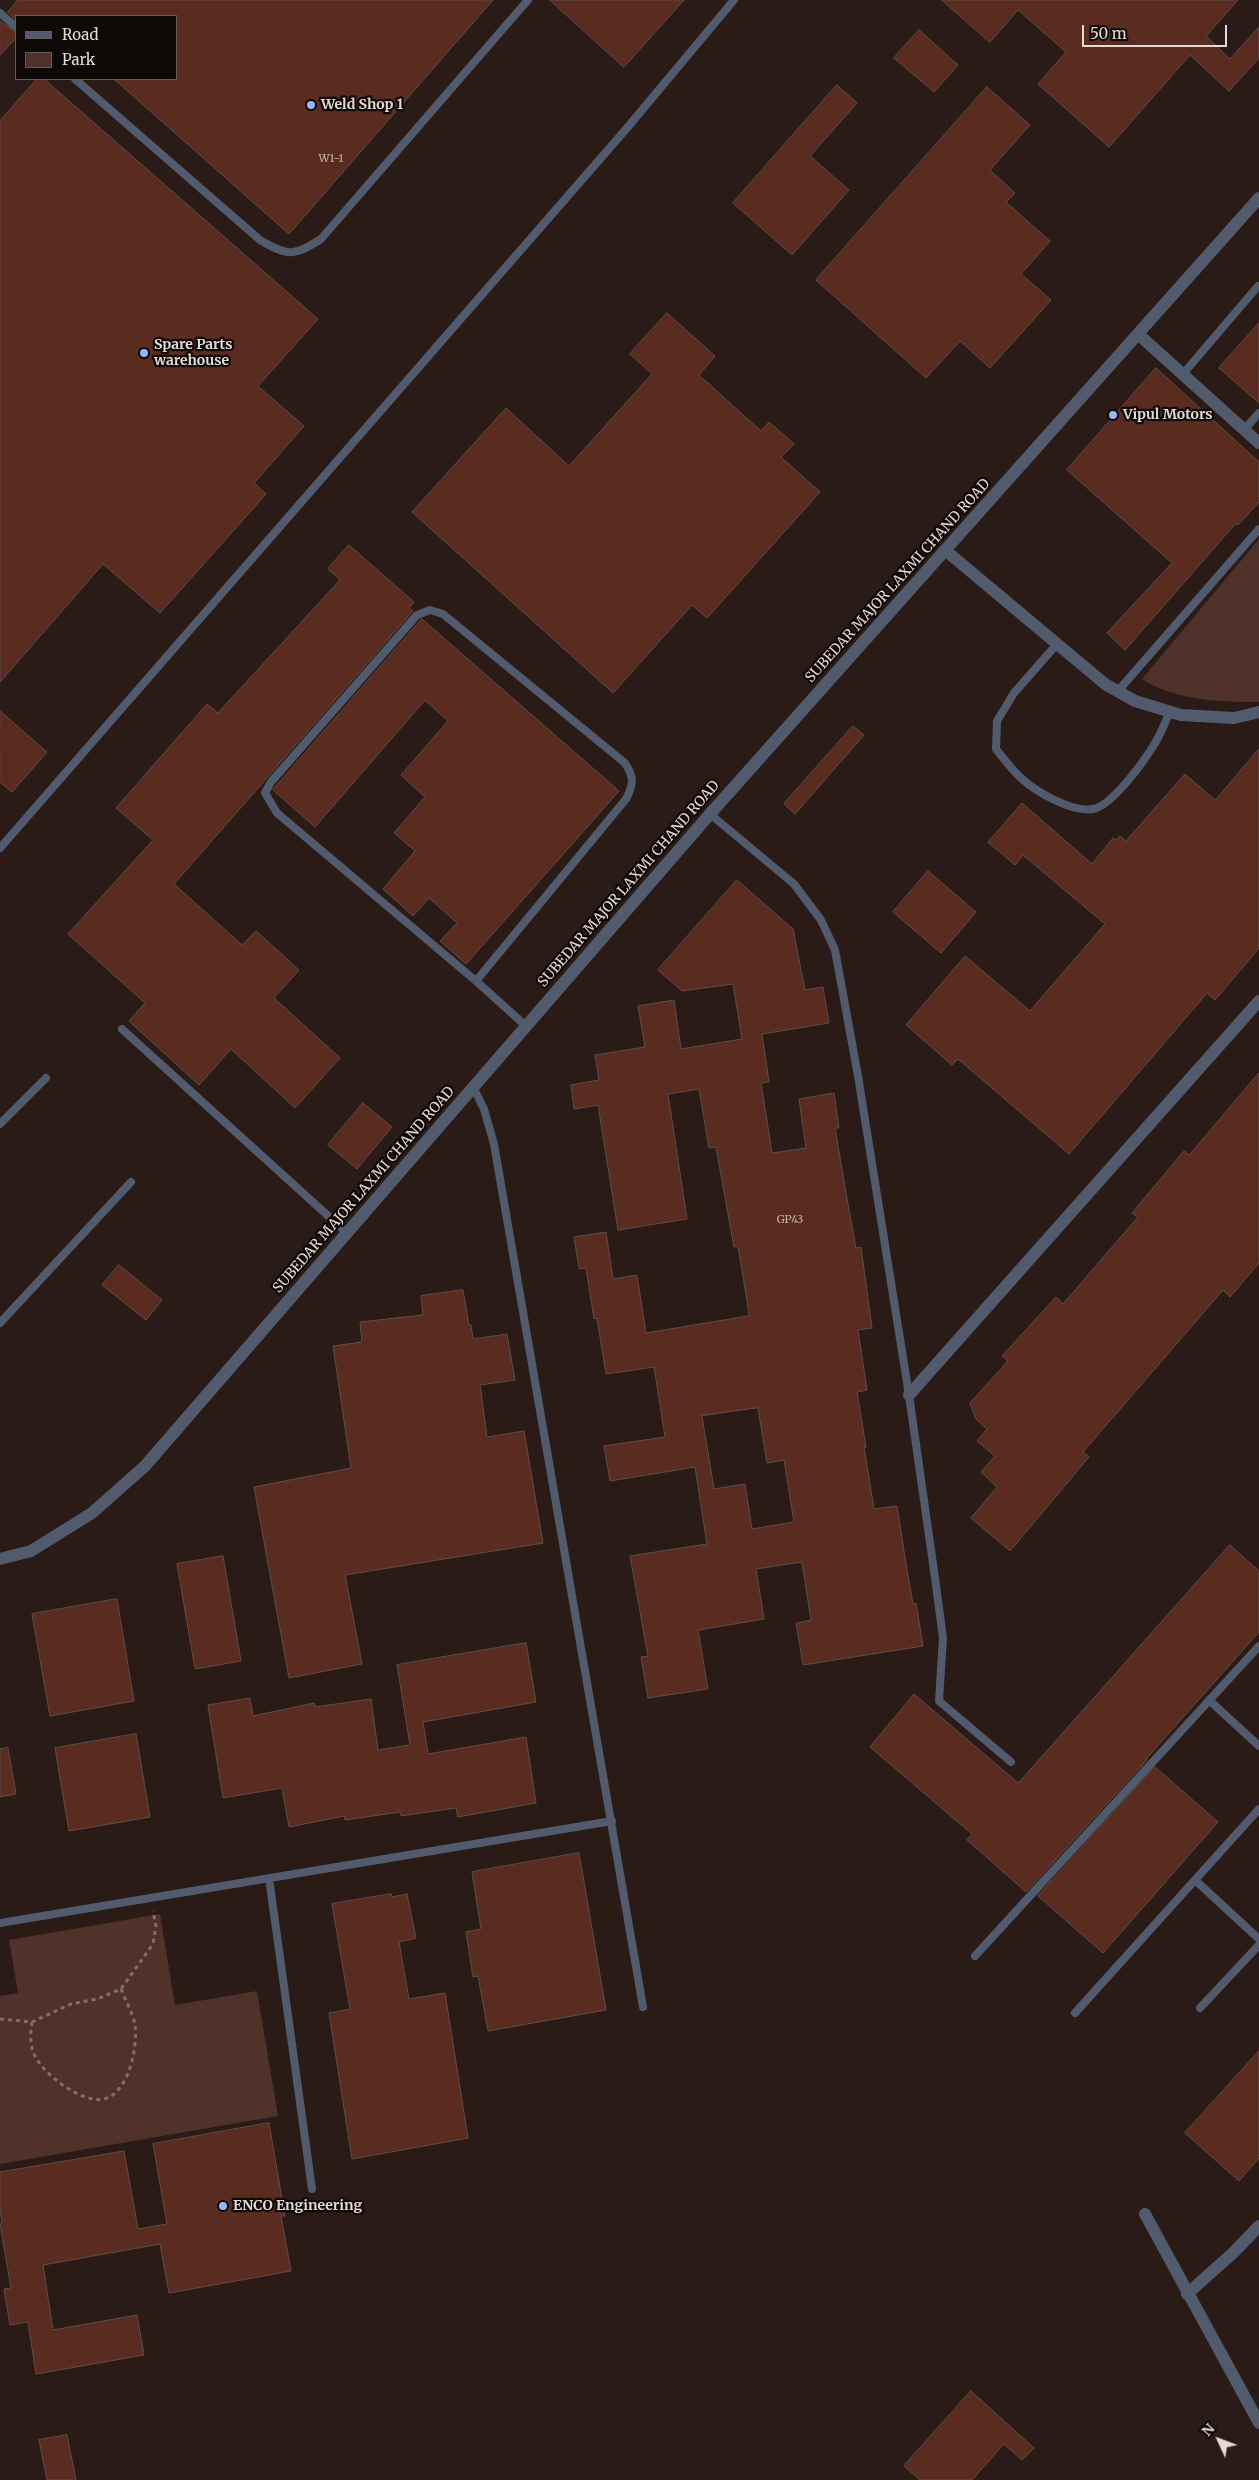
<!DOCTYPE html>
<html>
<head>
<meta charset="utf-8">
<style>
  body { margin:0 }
  #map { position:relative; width:1259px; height:2480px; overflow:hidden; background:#2b1b17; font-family:Merriweather,serif }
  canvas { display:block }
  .legend { position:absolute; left:15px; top:15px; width:162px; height:65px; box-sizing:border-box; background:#0e0806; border:1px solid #645c59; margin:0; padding:6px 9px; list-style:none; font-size:15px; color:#e5d9d6 }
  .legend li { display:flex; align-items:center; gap:10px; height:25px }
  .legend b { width:25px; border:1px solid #645c59 }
  .north { position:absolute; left:1194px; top:2415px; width:50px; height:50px; -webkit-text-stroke:4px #0e0806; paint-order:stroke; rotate:313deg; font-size:14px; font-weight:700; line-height:20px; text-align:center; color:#e5d9d6 }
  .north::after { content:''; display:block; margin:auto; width:18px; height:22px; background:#e5d9d6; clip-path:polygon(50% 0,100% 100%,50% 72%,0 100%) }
  .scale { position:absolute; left:1082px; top:25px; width:145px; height:22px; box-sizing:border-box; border:2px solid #e5d9d6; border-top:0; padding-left:6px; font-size:15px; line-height:18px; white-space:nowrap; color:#e5d9d6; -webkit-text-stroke:4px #0e0806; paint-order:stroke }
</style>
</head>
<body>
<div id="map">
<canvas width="1259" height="2480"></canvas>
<ul class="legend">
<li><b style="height:6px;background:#515b6d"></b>Road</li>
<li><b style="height:14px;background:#50322a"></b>Park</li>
</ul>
<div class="north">N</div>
<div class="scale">50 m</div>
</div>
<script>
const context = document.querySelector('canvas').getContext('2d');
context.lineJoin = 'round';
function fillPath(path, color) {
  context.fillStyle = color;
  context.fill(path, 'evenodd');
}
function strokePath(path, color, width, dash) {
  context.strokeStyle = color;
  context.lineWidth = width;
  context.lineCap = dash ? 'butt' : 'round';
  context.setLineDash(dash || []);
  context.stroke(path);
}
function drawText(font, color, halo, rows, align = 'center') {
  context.font = font + ' Merriweather,serif';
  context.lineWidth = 4.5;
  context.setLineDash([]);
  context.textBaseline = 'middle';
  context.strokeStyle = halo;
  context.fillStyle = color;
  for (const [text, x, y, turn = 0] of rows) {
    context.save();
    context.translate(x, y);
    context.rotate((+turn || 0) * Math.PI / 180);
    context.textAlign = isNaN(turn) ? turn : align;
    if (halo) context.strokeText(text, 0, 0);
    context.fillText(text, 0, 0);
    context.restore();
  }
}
fillPath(new Path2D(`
  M1259 539V702C1219 702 1177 701 1142 679Z
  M160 1914 175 2005 257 1991 278 2116 0 2164V1996L18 1993 9 1940Z`), '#50322a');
const building = new Path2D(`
  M18 0H493L289 234 114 79H176V16H16V20L8 12Z
  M550 0H684L624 67Z
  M942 0H1238L1206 36 1230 59 1259 27V58L1229 91 1190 55 1109 147 1038 84 1066 52 1018 10 990 42Z
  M0 21 16 32V38L0 55Z
  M919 30 958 65 934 92 894 58Z
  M37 79H44L318 319 258 386 304 426 254 483 266 494 160 613 103 564 0 682V121Z
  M837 85 857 103 810 156 849 190 792 255 733 203Z
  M987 87 1030 125 990 170 1015 193 1006 202 1050 241 1021 274 1051 300 990 368 960 341 926 378 816 280Z
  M667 313 715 356 699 375 761 431 769 422 794 444 781 457 820 492 707 618 692 605 613 693 412 512 506 408 569 466 652 374 630 354Z
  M1259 323V403L1219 368Z
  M1156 368 1259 462V502L1238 525 1236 523 1125 650 1107 633 1172 563 1067 470Z
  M349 545 414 602 409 608 413 611 174 884 242 945 256 931 299 970 274 998 340 1058 295 1108 231 1049 199 1085 129 1021 145 1003 68 934 153 840 116 808 207 704 218 713 340 580 328 569Z
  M422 619 619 791 466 964 440 941 457 923 429 898 413 916 383 889 415 851 394 833 425 797 401 775 448 721 425 700 315 827 273 790Z
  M0 711 47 752 12 792 0 782Z
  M853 726 864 735 795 814 784 804Z
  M1259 749V948L1215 1000 1207 993 1069 1154 958 1059 952 1065 906 1025 965 956 1030 1011 1105 924 1023 855 1015 865 988 842 1022 803 1092 864 1113 838 1116 840 1120 836 1126 841 1185 774 1215 800Z
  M928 871 976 912 941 953 893 912Z
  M737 880 793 929 805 990 823 987 829 1023 762 1034 769 1082 761 1083 772 1153 806 1148 799 1099 834 1093 839 1128H835L846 1193 856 1248 861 1247 872 1328 858 1330 867 1390 857 1392 866 1447H864L874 1509 897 1506 906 1564 913 1604 916 1603 923 1646 803 1665 796 1623 811 1620 802 1562 756 1569 764 1619 698 1630 708 1689 648 1698 641 1657 648 1656 630 1556 707 1544 695 1467 610 1481 604 1446 665 1437 654 1367 606 1374 597 1318 594 1319 586 1268 579 1269 574 1237 606 1232 613 1279 637 1275 646 1333 748 1316 749 1313 738 1246 734 1247 716 1147 709 1148 699 1089 668 1094 687 1219 618 1230 598 1105 574 1109 571 1085 599 1080 595 1055 645 1047 638 1006 674 1000 681 1049 742 1039 733 984 682 991 658 970ZM758 1408 767 1463 784 1460 794 1522 752 1529 745 1484 714 1489 702 1416Z
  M1259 1073V1263L1230 1297 1223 1290 1083 1452 1089 1457 1010 1551 971 1518 997 1487 981 1472 995 1456 977 1441 987 1429 976 1419 970 1403 1008 1361 1002 1356 1056 1297 1063 1304 1138 1217 1132 1213 1184 1151 1189 1155Z
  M363 1103 392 1127 357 1169 328 1145Z
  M119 1265 162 1300 146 1320 102 1285Z
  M463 1290 469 1325H471L473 1339 507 1334 515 1380 480 1385 487 1437 524 1431 543 1543 345 1575 362 1664 289 1678 254 1487 351 1468 333 1346 362 1342 360 1322 423 1315 421 1296Z
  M1230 1545 1259 1571V1632L1146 1759 1147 1760 1026 1892 967 1840 972 1834 870 1747 914 1694 1018 1783Z
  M223 1556 241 1661 195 1669 177 1564Z
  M117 1599 134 1701 50 1716 32 1614Z
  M526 1643 536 1702 423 1722 428 1754 526 1737 536 1803 458 1817 456 1808 401 1816 400 1812 345 1820 344 1816 289 1827 282 1788 223 1798 208 1705 250 1698 253 1716 314 1703 315 1707 371 1699 378 1750 410 1745 397 1665Z
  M136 1734 150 1817 69 1831 55 1748Z
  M8 1748 16 1794 0 1797V1749Z
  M1155 1767 1218 1822 1103 1953 1038 1896Z
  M579 1853 606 2010 488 2031 478 1976 473 1977 466 1932 481 1929 472 1872Z
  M391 1894 392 1897 407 1894 416 1938 399 1942 409 1999 445 1993 468 2138 352 2159 329 2013 350 2009 332 1904Z
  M1259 2051V2158L1239 2181 1185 2133Z
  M269 2123 285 2216H281L291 2271 169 2293 160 2244 43 2265 53 2330 137 2315 144 2355 36 2374 28 2322 10 2325 4 2289 11 2288 0 2224 2 2223 0 2209V2172L124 2151 138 2229 167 2224 153 2144Z
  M971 2391 1034 2448 1022 2460 1004 2444 972 2480H920L904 2466Z
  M67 2435 76 2480H47L39 2440Z`);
fillPath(building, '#5a2b1f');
strokePath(building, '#614e49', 1);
strokePath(new Path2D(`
  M0 2019 32 2022 71 2004 97 1999 121 1989 153 1944 156 1926 153 1911
  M32 2022C30 2032 30 2047 35 2056 44 2075 83 2104 104 2099 129 2093 138 2046 135 2025 133 2013 125 2000 121 1989`), '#7f716e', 3, [4, 4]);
strokePath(new Path2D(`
  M0 13 16 27
  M75 79 260 240C289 257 294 256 321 239L528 0
  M1183 374 1258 286
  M1244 430 1259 413
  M1057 644 1014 693 997 721 996 749C1004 759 1012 770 1021 778 1036 792 1073 813 1093 809 1112 806 1145 760 1155 743 1161 734 1165 722 1170 712
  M1118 691 1259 529
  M710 814 794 884 821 920 835 950 858 1076 909 1395 936 1585 943 1638 939 1701 1011 1762
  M0 848 627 128 734 0
  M476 981 277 813 265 793 271 782 417 615 430 610 443 614 625 763C634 777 634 784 626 799L476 981 526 1026
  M122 1029 347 1233
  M473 1087 484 1109 494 1144 643 2007
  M0 1124 46 1078
  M0 1323 131 1182
  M1209 1700 1259 1746
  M269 1878 312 2189
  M1195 1880 1259 1939
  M0 1923 612 1821
  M975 1956 1259 1646
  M1200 2008 1259 1945
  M1075 2013 1259 1809`), '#515b6d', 8);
strokePath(new Path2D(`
  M1138 334 1259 443
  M945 550 1105 684 1135 701 1181 715 1234 718 1259 712
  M909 1395 1259 1001
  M0 1559 31 1551 92 1513 145 1466 710 814 1259 198
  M1145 2214 1259 2423
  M1187 2294 1233 2253 1259 2226`), '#515b6d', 12);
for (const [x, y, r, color] of [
  [311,105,5,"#95b6fd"],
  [144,353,5,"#95b6fd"],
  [1113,415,5,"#95b6fd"],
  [223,2206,5,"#95b6fd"]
]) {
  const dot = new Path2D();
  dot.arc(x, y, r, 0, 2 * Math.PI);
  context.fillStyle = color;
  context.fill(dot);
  strokePath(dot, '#0e0806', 2);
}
drawText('11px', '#c2aea8', null, [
  ["W1-1",331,159],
  ["GP43",790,1220]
]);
drawText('bold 14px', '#e5d9d6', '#0e0806', [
  ["Weld Shop 1",321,105],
  ["Spare Parts",154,345],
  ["warehouse",154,361],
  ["Vipul Motors",1123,415],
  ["ENCO Engineering",233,2206]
], 'left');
drawText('14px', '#e5d9d6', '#0e0806', [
  ["SUBEDAR MAJOR LAXMI CHAND ROAD",898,581,-48],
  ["SUBEDAR MAJOR LAXMI CHAND ROAD",629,884,-49],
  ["SUBEDAR MAJOR LAXMI CHAND ROAD",364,1190,-49]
]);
</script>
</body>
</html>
